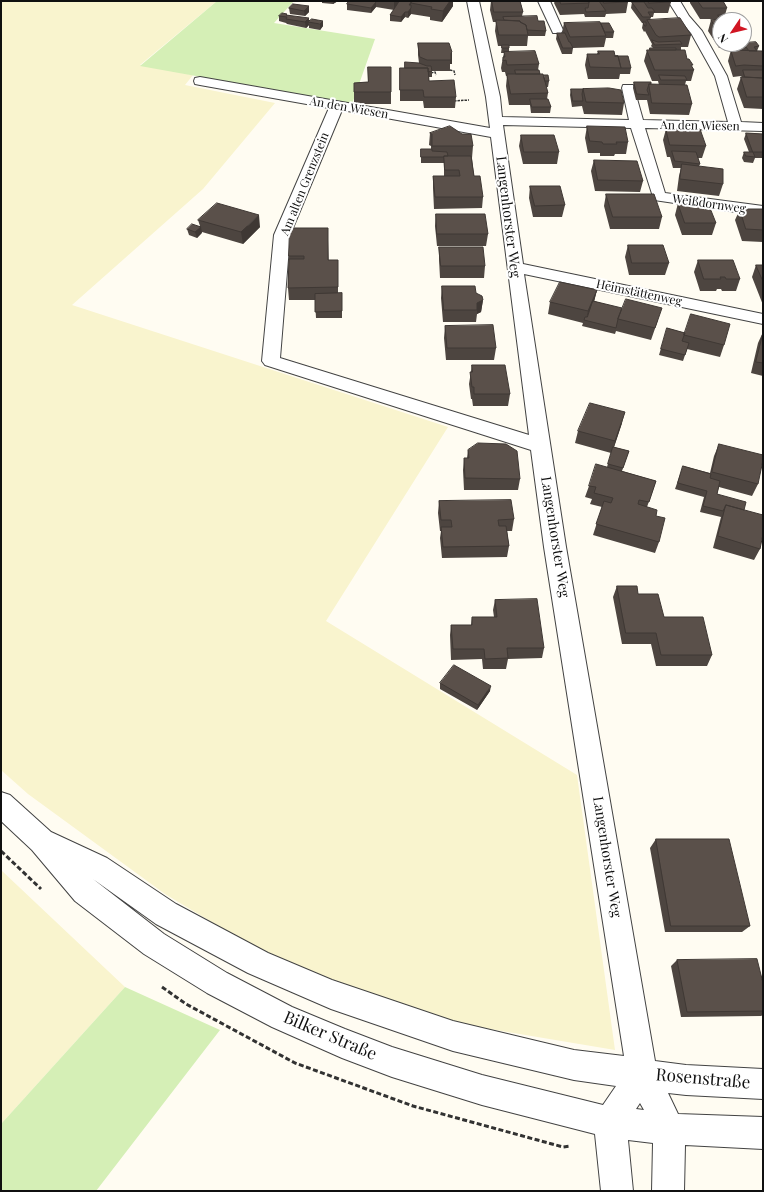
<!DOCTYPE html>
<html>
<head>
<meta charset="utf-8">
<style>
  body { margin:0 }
  #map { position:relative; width:764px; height:1192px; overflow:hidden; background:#fffcf2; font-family:"Playfair Display",serif }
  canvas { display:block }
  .frame { position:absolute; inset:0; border:2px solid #101010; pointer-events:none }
  .north { position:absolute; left:712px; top:12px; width:40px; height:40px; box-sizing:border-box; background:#fff; border:1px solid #9f9f9f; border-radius:50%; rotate:235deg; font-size:11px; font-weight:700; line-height:16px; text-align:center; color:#101010 }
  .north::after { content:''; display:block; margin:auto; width:14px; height:18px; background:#d11623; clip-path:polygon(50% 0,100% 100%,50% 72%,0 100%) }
</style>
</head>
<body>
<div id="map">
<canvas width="764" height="1192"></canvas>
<div class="frame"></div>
<div class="north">N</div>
</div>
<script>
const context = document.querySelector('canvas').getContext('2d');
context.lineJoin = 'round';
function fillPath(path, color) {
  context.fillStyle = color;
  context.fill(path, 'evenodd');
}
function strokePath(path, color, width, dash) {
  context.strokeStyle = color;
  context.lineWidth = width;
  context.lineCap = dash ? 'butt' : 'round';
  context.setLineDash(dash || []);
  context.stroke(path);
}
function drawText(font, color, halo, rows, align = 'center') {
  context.font = font + ' "Playfair Display",serif';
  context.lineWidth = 4;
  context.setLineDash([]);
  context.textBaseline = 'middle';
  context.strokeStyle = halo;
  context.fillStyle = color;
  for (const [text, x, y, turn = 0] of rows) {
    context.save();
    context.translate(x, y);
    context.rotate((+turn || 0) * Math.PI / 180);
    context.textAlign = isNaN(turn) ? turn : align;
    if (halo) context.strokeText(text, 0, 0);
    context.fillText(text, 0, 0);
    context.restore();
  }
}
fillPath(new Path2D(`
  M1 1H217L140 65 193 75 185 85 275 103 203 189 72 305 448 427 326 621 577 775 615 1050 454 1023 290 969 165 894 28 794 1 770Z
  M1 870 125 987 1 1124Z`), '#f9f4ce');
fillPath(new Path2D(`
  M217 1H294L274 23 375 39 352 104 140 66Z
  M125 987 220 1030 96 1191H1V1124Z`), '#d5efb6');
const minor = new Path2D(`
  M467 1H479L500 97 502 117 629 120 622 88 623 85H633L634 88 643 120 728 122 715 76 691 33 680 20 668 1H680L689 16 702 31 727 76 741 122 763 123V131L645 128 665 193 763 206V216L654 200 631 128 503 125 523 264 763 314V324L524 274 566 547 655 1061 686 1065 763 1069V1099L686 1095 668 1093 678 1114 763 1117V1149L685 1145 684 1191H652L653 1143 628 1140 633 1191H601L595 1134 482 1105 392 1077 342 1058 272 1027 207 993 144 954 75 901 32 850 1 821V792L10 795 51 832 107 858 176 904 268 953 332 980 453 1021 574 1050 624 1056 544 547 531 450 265 365 262 361 274 235 329 108 200 85 195 84 194 81 195 78 200 77 490 128 486 97ZM342 110 491 137 529 435 280 358 290 235ZM93 879 156 924 248 973 331 1009 453 1051 574 1080 616 1086 603 1105 482 1075 392 1047 345 1029 292 1007 227 973 164 934ZM640 1103 644 1110 636 1109Z
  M538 1H550L563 30 561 33H553Z`);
strokePath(minor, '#434343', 2);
strokePath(new Path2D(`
  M450 70 454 71 455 75
  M431 73 435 72 436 75
  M454 101 469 100`), '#323232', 1.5, [2.5, 1]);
strokePath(new Path2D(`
  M1 851 41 889
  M162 987 186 1004 295 1063 413 1106 563 1147 571 1146`), '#323232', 3, [5, 2.5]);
fillPath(minor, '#fff');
fillPath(new Path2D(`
  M322 1H338L333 4 322 3Z
  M349 1H400L398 3 400 1H453V6L442 22 430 20V17L411 14 408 18 405 17 401 22 390 21V15L394 10 376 7 371 13 347 10V4Z
  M491 1H520L523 12 522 16 538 21 546 31 545 36H528L527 46H509V52L539 64 538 70 540 74 549 81 548 87H546L548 93 547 99 551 107 550 113H531L530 105H509L506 86 507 76H506L505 72H502L501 68 503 57 504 53H501L502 46H498L495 31 496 22H493L490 10Z
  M555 1H588L589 2H596V1H627L628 2 626 13 606 14 605 17H585L584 14 560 15 554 3Z
  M636 1H670L671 2 668 13H654L653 17H651L650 20 691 35 688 47H681V50L687 59 694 70 691 81H686L685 85 692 104 689 115 650 114 647 100H636L633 88 634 82 651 84 659 85 658 81H652L644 61 647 50H649L650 48H653L651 46 652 44 645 31 644 32 642 28 643 23H642L631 8 632 2H636Z
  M690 1H723L727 8 725 15 720 20V44H744V32L747 37 745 43 759 46 757 51 763 54V109L744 108 737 89 741 77H742L741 76 733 77 728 61 731 50H736L735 49V48H719L708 31 711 20H717V19H700L690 3Z
  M293 4 309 12 305 16 290 14 289 8Z
  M287 14V15L309 22 312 19 323 26 320 30 309 28V25L306 28 287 24 286 23 279 21V16Z
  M564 23H601L614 32 613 38H606L604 47 573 48 572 54H562L556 39 557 33H562Z
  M418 43 452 52V64H450V71H432V77H429V81L456 97 455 108H424L423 101H400V68H405L419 63 418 55Z
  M598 51 615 56 631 68 630 74H620L619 79H588L585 65 587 54H597Z
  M391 67V104H354V83L368 82Z
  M571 89H584L624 103 622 115 584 114 582 106 572 107 570 95Z
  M587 126 628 142 626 154H615L614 156H600V153H588L585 138Z
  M666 129 706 146 702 158H698L700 164 699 166 723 184 719 196 677 191 679 176 681 168H673L670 157H667L663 140Z
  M430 133 473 146 472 158 474 176 483 197 482 208 434 209 433 188V176H444V163H421V149H431V146L429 145Z
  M746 133 763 134V158H755L753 163 744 162 742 158 744 152H749L744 139Z
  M521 135 559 152 557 164H523L519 146Z
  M594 160 643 181 640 192 595 191 591 171Z
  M530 186 565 205 562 217H533L529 198Z
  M606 194 662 217 659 229H610L604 206Z
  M678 203 716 223 712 235H682L675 215Z
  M740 209H763V242L742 241 735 220Z
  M436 214 488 234 486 246H437L435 226Z
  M198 220 260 227 243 244 202 232 197 238 189 235 187 229 200 226Z
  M328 228V260L338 272V293H342V318H316L315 300H289L288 288 289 256Z
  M628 245 669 263 665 275H629L625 257Z
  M439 247 485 266 484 278H440L439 259Z
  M698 260 740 279 736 291H722L721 289H717L716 291H700L694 272Z
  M756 265H763V305L752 277Z
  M442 286 476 293 483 300 481 312 477 314 476 322H443L441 298Z
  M597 290 594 301 658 320 651 340 616 331 615 334 582 326 583 323 548 314 550 302Z
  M691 314 724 345 720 357 687 349 683 361 659 355 667 328 685 333Z
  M445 326 496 348 494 360H446L444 338Z
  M763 332V376L751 373 758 343Z
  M472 365 510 394 508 406H473L472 399H471L469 384Z
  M622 423 614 447 629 451 622 471 656 481 647 507 656 516 659 542 655 553 593 535 602 507 590 504 592 499 585 497 589 486 607 467 611 453 575 443 578 431Z
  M719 444 758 484 752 496 719 487 717 494 744 510 760 549 754 560 713 548 721 517 700 512 704 497 675 489 683 466 710 473 714 456Z
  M468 450 520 479 518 490H464L463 470 464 458H467Z
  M439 501 514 519 512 531H507L509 546 507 557 442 558 440 538 441 531H440L438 513Z
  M617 586 638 594 664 617 712 655 707 666H656L651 644H622L613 597Z
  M495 600 544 648 542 658 508 659 506 669H483L482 659 451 660 450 635 451 625H471L472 617H494L493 610Z
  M440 683 490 691 477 710 440 689Z
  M656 839 750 926 742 932H665L650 848Z
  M677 960 763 983V1015L761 1016 681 1017 671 966Z`), '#4d4540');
fillPath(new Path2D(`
  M333 1H338L333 4Z
  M394 1H400L394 10Z
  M412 1 411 3V14L408 18V12L409 5Z
  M450 1H453V6L442 22 443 11Z
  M376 2V7L371 13V8Z
  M309 6V12L305 16 304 11Z
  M405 12V17L401 22V17Z
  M309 18V23L308 22 309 25 306 28 305 22Z
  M323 21V26L320 30V24Z
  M452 52V64H450L451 53Z
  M259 215 260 227 243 244 241 232Z
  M201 227 202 233 197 238 195 232Z
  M328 228V240L329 272 328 260Z
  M597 290 594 302 586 320 588 311Z
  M483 300 481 312 477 314V303Z
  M625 412 622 423 612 453 615 441Z
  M491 686 490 691 477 710 478 705Z`), '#3f3834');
const building = new Path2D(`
  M349 1H375L376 2 371 8 347 4Z
  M400 1H412L409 5H411V8L408 12H405L401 17 390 15 398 3Z
  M413 1H450L443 11 431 9 432 7 411 3Z
  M492 1H520L523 12H494Z
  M560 1H588L589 3 561 4Z
  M599 1 606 11 586 12 585 8H588L589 3V2Z
  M603 1H627L628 2 604 3Z
  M648 1H670L671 2 649 3Z
  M698 1H723L727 8H703Z
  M632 2H644L648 8H652L655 12H648L651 17H643Z
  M293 4 309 6 304 11 289 8Z
  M282 13 287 14 286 15 309 18 305 22 286 19 287 17 279 16Z
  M718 15H737L740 20H735V19L721 20Z
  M537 16 538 21H544L546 31 527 30 526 25 520 22V21L504 20 503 17Z
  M680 18 691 35 659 37 656 35 647 20Z
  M312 19 323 21 320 24 308 22Z
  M735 19V20H720V35L711 20Z
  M496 20 520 21V22L526 25 528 35H499Z
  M600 22 606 36 570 37 564 23Z
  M643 22H646V26H645Z
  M601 23H609L614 32H605Z
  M744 32 747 37H744Z
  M557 33H565L569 42H570L573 48H563Z
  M652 40 658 42 680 41 682 44 655 45Z
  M756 42 759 46 754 47 757 51H749L746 47H739L737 44H744V43Z
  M418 43H449L452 52 451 53V60H427L420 57Z
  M502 45H509V48H502Z
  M650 48H676V50H650Z
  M647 50H685L687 59H689L693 65H691L694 70H655Z
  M731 50 762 51 763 54V66L744 65 736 66Z
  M535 51 539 64 507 65 506 60 503 61V57H505L504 52Z
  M598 51H614L615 56H618L621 68 590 67 587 54H599Z
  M615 56H628L631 68H621L618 56Z
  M405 62 419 63 427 66H431L432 71 428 72V68H405Z
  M368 67H391V92H354V83L368 82Z
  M400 68H428L429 81 454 80 456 97H424L423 90H400Z
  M515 70H539L540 74H516Z
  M743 70H763V78L745 77Z
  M507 74H543L548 93 511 94Z
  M544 75H548L549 81H545Z
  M659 75 685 76 687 80H661Z
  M741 77 763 78V97H747Z
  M634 82H651V84H649L647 90 649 95 637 94Z
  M649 84 687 85 692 104 652 103Z
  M609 88 621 90 624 103 586 102 583 89Z
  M571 89H584H583L582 94 583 101H573Z
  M530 99H548L551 107H532Z
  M450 126 462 134H471L473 146H432V134L430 133Z
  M587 126 625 127 628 142H616L617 144H603L602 142 590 141Z
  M666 129H700L706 146 670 145Z
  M746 133 763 134V152H753Z
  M521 135H554L559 152H524Z
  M421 149H432V151L447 152 448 156H444V157H421Z
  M672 151 696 152 700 164 675 161Z
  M744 152H753L755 157 746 156Z
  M444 156H471L474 176H480L483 197H435L433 176H460L459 170H445Z
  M594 160 637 161 643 181 598 180Z
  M682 164 723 169V184L680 179Z
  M530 186H560L565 205 535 206Z
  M606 194H654L662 217H613Z
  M217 203 259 215 241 232 198 220Z
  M678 203H708L716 223H685Z
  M740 209H763V230L746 229Z
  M436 214H485L488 234H437Z
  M192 224 201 227 195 232 187 229Z
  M290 228H328V260H338V287L288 288 289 259H304V256H289Z
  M628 245H663L669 263H632Z
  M439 247H483L485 266H441Z
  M698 260H733L740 279H726L725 277H720L721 279H704Z
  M756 265H763V281Z
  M560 282 597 290 588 311 550 302Z
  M442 286H475L476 293 482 296 483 300 477 303V310H444Z
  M342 293V311L315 312V294Z
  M626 299 662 308 655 328 618 319Z
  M593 301 622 308 618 319 616 328 584 320 585 317H587Z
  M691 314 730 324 724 345 684 335Z
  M493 325 496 348H447L445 326Z
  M667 328 685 333 682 341 689 343 685 355 661 349Z
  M763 333V363L756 362Z
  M472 365H505L510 394H474V387H472L470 372H472Z
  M590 403 625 412 615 441 578 431Z
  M478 443 506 444 517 451 520 479 465 478 464 458H469L468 450Z
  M719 444 763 455V460L758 484 712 472Z
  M613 447 629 451 623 468 608 464Z
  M596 464 656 481 649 502 639 500 638 504 657 510 656 516 665 518 659 542 596 524 604 501 611 503 613 498 594 493 596 487 589 486Z
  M683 466 711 474 710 478 720 481 717 494 746 502 744 510 726 505 723 511 703 506 707 491 678 483Z
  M511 500 514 519 498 520 499 526H506L509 546 443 547 441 527H452L451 520H441L439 501Z
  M726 505 763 515V534L760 549 718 536Z
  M617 586H637L638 594H658L664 617H703L712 655H661L656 633H626Z
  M537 599 544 648H507L508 658 485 659 484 649H453L451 625H472V617H497L495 600Z
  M454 665 491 686 478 705 440 683Z
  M656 839H729L750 926H671Z
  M757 959 763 983V1011L687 1012 677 960Z`);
fillPath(building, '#5a504a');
strokePath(building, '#3f3834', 1);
drawText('12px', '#101010', '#fff', [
  ["An den Wiesen",349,108,10],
  ["An den Wiesen",700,126,1],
  ["Am alten Grenzstein",305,184,-68],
  ["Weißdornweg",709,204,8],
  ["Heimstättenweg",639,293,12]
]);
drawText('14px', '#101010', '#fff', [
  ["Langenhorster Weg",508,217,83],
  ["Langenhorster Weg",555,537,81],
  ["Langenhorster Weg",607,857,81]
]);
drawText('17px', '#101010', '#fff', [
  ["Bilker Straße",330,1036,23],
  ["Rosenstraße",703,1079,5]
]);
</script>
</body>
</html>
